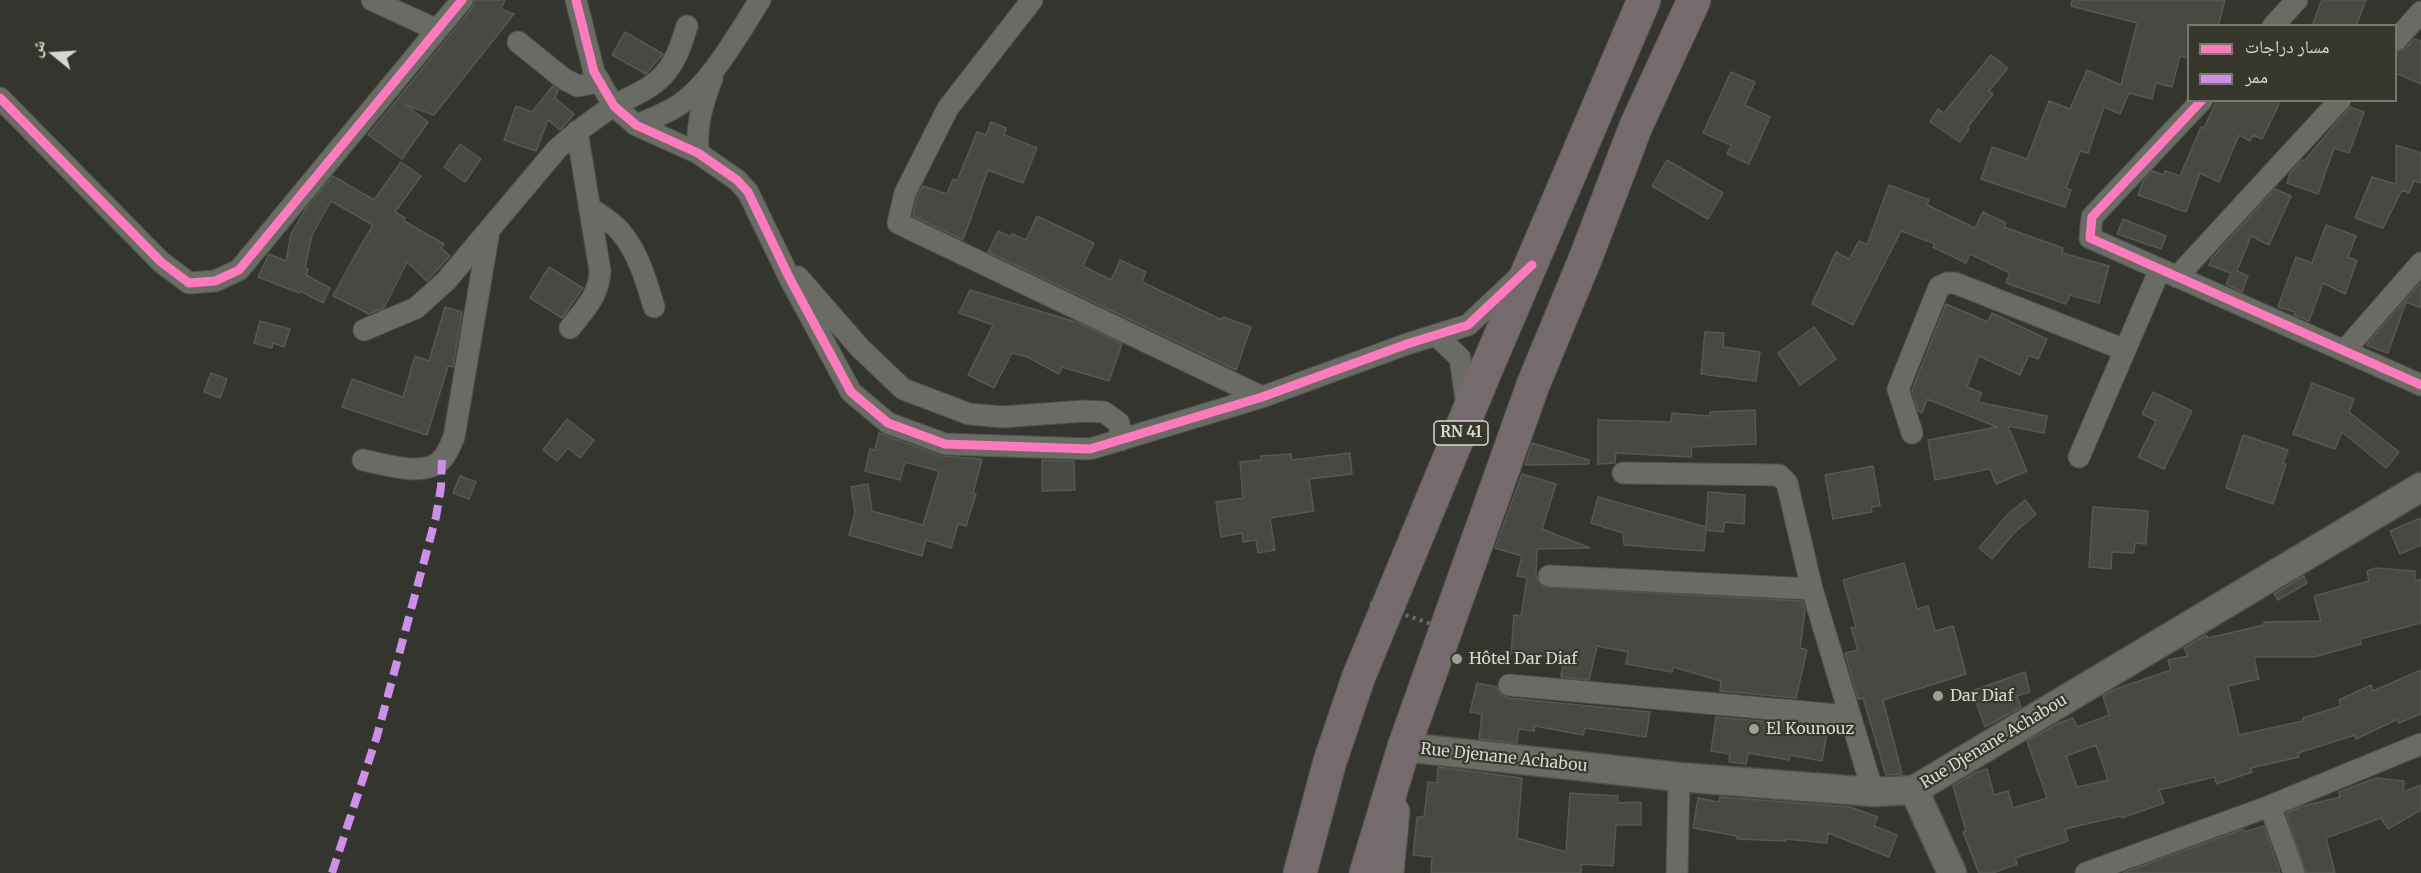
<!DOCTYPE html>
<html>
<head>
<meta charset="utf-8">
<style>
  body { margin:0 }
  #map { position:relative; width:2421px; height:873px; overflow:hidden; background:#34352e; font-family:Merriweather,"Noto Naskh Arabic",serif }
  canvas { display:block }
  .legend { position:absolute; left:2187px; top:24px; width:210px; height:78px; box-sizing:border-box; background:#37382b; border:2px solid #77786d; margin:0; padding:8px 10px; list-style:none; font-size:18px; color:#d7d8d0 }
  .legend li { display:flex; align-items:center; gap:12px; height:30px }
  .legend b { width:30px; border:2px solid #77786d }
  .north { position:absolute; left:24px; top:24px; width:60px; height:60px; -webkit-text-stroke:4px #37382b; paint-order:stroke; rotate:288deg; font-size:16px; font-weight:700; line-height:24px; text-align:center; color:#d7d8d0 }
  .north::after { content:''; display:block; margin:auto; width:21px; height:27px; background:#d7d8d0; clip-path:polygon(50% 0,100% 100%,50% 72%,0 100%) }
</style>
</head>
<body>
<div id="map">
<canvas width="2421" height="873"></canvas>
<ul class="legend">
<li><b style="height:8px;background:#fd7abc"></b>مسار دراجات</li>
<li><b style="height:8px;background:#ce8fe9"></b>ممر</li>
</ul>
<div class="north">ش</div>
</div>
<script>
const context = document.querySelector('canvas').getContext('2d');
context.lineJoin = 'round';
function fillPath(path, color) {
  context.fillStyle = color;
  context.fill(path, 'evenodd');
}
function strokePath(path, color, width, dash) {
  context.strokeStyle = color;
  context.lineWidth = width;
  context.lineCap = dash ? 'butt' : 'round';
  context.setLineDash(dash || []);
  context.stroke(path);
}
function drawText(font, color, halo, rows, align = 'center') {
  context.font = font + ' Merriweather,serif';
  context.lineWidth = 4.5;
  context.setLineDash([]);
  context.textBaseline = 'middle';
  context.strokeStyle = halo;
  context.fillStyle = color;
  for (const [text, x, y, turn = 0] of rows) {
    context.save();
    context.translate(x, y);
    context.rotate((+turn || 0) * Math.PI / 180);
    context.textAlign = isNaN(turn) ? turn : align;
    if (halo) context.strokeText(text, 0, 0);
    context.fillText(text, 0, 0);
    context.restore();
  }
}
const building = new Path2D(`
  M474 0H505L501 9 514 14 434 115 406 105 428 122 402 159 368 135 472 8Z
  M2072 0H2225L2218 26H2188V58L2180 56 2172 87 2156 83 2152 99 2129 93 2120 114 2104 107 2088 153 2080 151 2066 188 2071 190 2065 207 1981 179 1992 147 2027 159 2049 101 2070 109 2087 70 2121 85 2137 23 2071 6Z
  M2322 0H2366L2356 26H2312Z
  M625 32 663 54 646 74 612 55Z
  M2414 39 2421 41V84L2396 73V52L2405 49Z
  M1991 55 2008 68 1989 91 1993 94 1967 128 1969 129 1960 142 1930 122 1938 109 1944 113Z
  M1731 72 1755 82 1745 105 1770 117 1749 164 1727 154 1731 145 1703 133Z
  M553 86 558 90 555 98 574 114 560 130 548 120 536 151 504 140 516 106 532 112Z
  M2217 100H2281L2262 139 2253 135 2250 141 2239 135 2219 182 2200 173 2186 212 2138 195 2143 181 2152 171 2164 175 2165 171 2180 176 2201 127 2204 128Z
  M2350 107 2364 112 2349 153 2334 148 2318 194 2287 183 2290 173 2302 160 2304 161Z
  M991 122 1006 128 1004 135 1037 148 1023 183 988 170 963 240 913 216 917 197 923 186 947 194 953 179 957 181 977 132 986 135Z
  M460 144 481 159 465 182 444 167Z
  M2396 145 2421 153V183L2414 181 2409 193 2402 190 2383 228 2355 218 2372 177 2396 184Z
  M1667 160 1723 193 1708 219 1652 186Z
  M401 162 421 176 395 212 405 218 404 221 444 244 441 248 450 256 427 281 407 262 384 308 369 314 333 296 353 259 373 225 331 201 312 235 305 268 308 269 306 275 330 288 323 303 300 291 299 293 258 277 269 254 286 261 291 234 306 208 333 176 374 200Z
  M1889 185 1929 200 1927 205 1975 228 1983 212 2006 223 2004 227 2063 248 2062 253 2109 266 2099 303 2070 295 2066 304 2006 283 2010 273 1970 254 1966 263 1933 247 1935 244 1901 231 1853 325 1812 304 1836 252 1849 259 1859 241 1867 245Z
  M2275 189 2291 196 2269 245 2251 236 2237 271 2248 276 2242 292 2226 284 2231 273 2209 265 2212 258Z
  M1037 216 1094 243 1083 266 1111 280 1120 260 1146 272 1142 282 1222 320 1223 317 1251 327 1236 370 988 252 998 231 1011 237 1012 234 1026 240Z
  M2123 219 2166 236 2161 249 2117 234Z
  M2326 225 2356 236 2348 257 2357 261 2345 294 2323 283 2309 321 2294 315 2295 312 2278 307 2296 257 2312 263Z
  M549 267 583 288 562 318 530 298Z
  M2421 282V308L2406 302 2388 353 2366 345Z
  M970 290 1079 323 1122 344 1109 381 1062 367 1059 374 1027 357 1012 353 994 388 968 375 993 325 959 313Z
  M1946 304 1988 322 1992 313 2047 339 2038 359 2029 355 2020 375 1979 356 1967 387 1982 393 1978 402 2047 416 2044 433 2008 426 2027 471 1996 484 1990 469 1935 480 1928 440 1997 427 1927 399 1922 413 1918 411 1912 390Z
  M445 307 462 312 453 367 448 366 427 435 342 407 352 379 403 397 415 356 429 361Z
  M260 321 290 329 284 347 273 343 272 348 254 343Z
  M1814 327 1836 359 1800 385 1778 353Z
  M1705 332 1724 333 1723 347 1760 352 1756 381 1701 374Z
  M211 373 227 379 220 398 204 392Z
  M2312 383 2354 399 2349 412 2399 452 2386 468 2342 432 2335 449 2293 434Z
  M2153 392 2192 411 2164 469 2138 457 2156 421 2142 414Z
  M1755 410 1756 444 1692 447 1691 457 1616 453 1615 463 1598 464V420L1671 422 1672 413 1710 416V412Z
  M567 419 594 440 580 458 568 448 557 461 543 450Z
  M879 433 941 456 982 459 973 493 976 494 966 526 958 524 951 548 926 540 922 556 849 535 855 512 851 487 868 484 872 511 923 525 939 471 905 462 900 480 865 471 870 449 875 450Z
  M2243 435 2288 450 2283 463 2286 464 2273 504 2226 488Z
  M1532 443 1589 460V464L1525 465Z
  M1350 453 1352 474 1309 479 1314 511 1270 518 1275 550 1258 553 1256 540 1243 542 1242 533 1221 537 1216 502 1243 498 1240 462 1261 460V456L1291 454 1292 460Z
  M1042 460 1074 461 1075 490 1042 491Z
  M1873 466 1880 506 1871 507 1872 512 1833 519 1825 475Z
  M1522 474 1556 484 1542 529 1590 548 1537 549 1536 576 1543 587 1802 601 1805 610 1800 648 1807 650 1796 698 1720 691 1721 681 1673 667 1672 672 1626 664 1628 652 1597 646 1589 680 1561 677 1563 663 1554 661 1555 657 1511 653 1514 615 1521 616 1527 578 1517 576 1522 556 1495 548Z
  M460 476 476 482 469 499 453 493Z
  M1708 492 1745 495 1744 524 1725 522 1723 532 1706 530 1704 551 1624 545 1623 533 1591 523 1598 497 1706 527Z
  M2025 500 2036 514 2014 533 1992 559 1979 548 2007 515Z
  M2093 507 2148 511 2146 544 2135 543 2134 553 2112 552 2111 569 2089 567Z
  M2421 518V545L2400 554 2390 531Z
  M1904 563 1917 609 1928 606 1935 631 1953 626 1966 674 1883 700 1902 774 1886 775 1863 698 1858 699 1845 653 1858 650 1851 628 1856 627 1843 580Z
  M2376 568 2415 571V581L2421 579V623L2360 639 2361 644 2314 657H2254L2259 679 2228 686 2239 735 2303 721V718L2341 706 2339 700 2371 685 2373 691 2421 670V714L2399 723 2398 719 2356 739 2355 735 2298 753 2299 757 2251 768 2252 772 2217 784 2214 777 2159 790 2164 803 2122 818 2121 816 2065 829 2068 841 2015 858 2017 864 1993 873H1979L1963 832 1966 831 1953 786 1977 772 1987 769 1994 795 2008 791 2013 808 2047 798 2027 741 2059 723 2073 718 2077 727 2109 715 2103 696 2116 689 2171 670 2168 660 2188 656 2184 648 2206 635 2208 638 2264 625V622L2321 621 2314 596 2369 581 2367 571ZM2096 745 2108 780 2077 787 2066 756Z
  M2304 576 2307 583 2278 600 2274 594Z
  M2025 672 2030 692 2017 696 2021 707 1985 727 1972 691Z
  M1477 683 1497 687 1501 695 1508 698 1650 712 1646 737 1585 728 1583 735 1535 726 1534 731 1519 729 1517 743 1479 739 1482 714 1470 712Z
  M1716 717 1828 727 1822 761 1790 755 1789 760 1748 753 1746 764 1729 762 1730 754 1711 751Z
  M1438 767 1522 778 1517 838 1566 852 1570 793 1618 796V803L1641 802V825H1616L1613 866 1581 864V873H1431L1432 857 1413 855 1417 817H1424L1428 782 1437 783Z
  M2376 778 2404 781 2403 792 2421 785V810L2388 829 2381 818 2326 838 2335 873H2306L2286 813 2303 806 2340 797 2339 792Z
  M1720 797 1850 807 1878 817 1874 826 1897 835 1889 857 1828 833 1827 843 1786 839V841L1737 839V836L1693 828 1698 798 1719 802Z
  M2264 826 2280 873H2123L2243 829 2244 832Z`);
fillPath(building, '#484942');
strokePath(building, '#585853', 1.5);
const street = new Path2D(`
  M372 0 437 30
  M576 0 594 72 614 106 636 125 698 153 737 180 748 192 790 279 851 392 888 423 945 444 1090 449 1262 397 1407 344 1468 325 1521 275
  M1032 0 948 108 905 193 898 223 1262 397
  M2273 26 2297 0
  M2396 40 2421 12
  M518 42 564 79 578 86 600 82
  M0 98 161 262 189 283 215 281 239 270 462 0
  M2202 100 2092 217 2090 238 2421 385
  M636 125C649 120 662 115 674 108 709 88 738 34 760 0
  M698 153C696 126 702 104 712 79
  M589 207C598 214 611 221 619 230 638 251 646 280 654 307
  M798 277 860 348 903 389 969 414 1002 417 1084 411 1104 412 1119 423 1121 440
  M2177 277 2340 100
  M570 328C584 310 599 296 600 271L577 131
  M364 330 416 308 446 281 557 149C574 134 592 120 612 107 630 96 652 90 666 72 677 59 682 42 687 26
  M1436 335 1460 358 1467 407
  M2344 351 2421 263
  M1912 433 1898 389 1939 287 1947 283H1955L2125 350
  M2079 457 2160 269
  M363 460C384 464 427 479 443 458 448 452 451 444 454 437L489 231
  M1623 473 1779 475 1787 483 1812 589 1873 792
  M1549 576 1812 589
  M1509 685 1849 716
  M2270 806 2294 873
  M1677 873 1679 777
  M2086 873 2270 806 2421 744`);
const secondary = new Path2D(`
  M1404 747 1679 777 1873 792 1914 790 2421 487
  M1914 790 1952 873`);
const primary = new Path2D(`
  M1387 873 1393 812`);
const highway = new Path2D(`
  M1300 873 1330 761 1359 676 1485 372 1644 0
  M1366 873 1404 747 1533 385 1586 257 1636 126 1694 0`);
strokePath(street, '#50514c', 23);
strokePath(secondary, '#50514c', 31);
strokePath(primary, '#50514c', 35);
strokePath(highway, '#50514c', 35);
strokePath(street, '#6a6b65', 21);
strokePath(secondary, '#6a6b65', 28);
strokePath(primary, '#736c6c', 33);
strokePath(highway, '#756b6f', 33);
strokePath(new Path2D(`
  M1370 603 1461 634`), '#6b6c67', 4, [3, 4.5]);
strokePath(new Path2D(`
  M332 873 377 736 436 517 441 487 442 460`), '#ce8fe9', 8, [15, 8]);
strokePath(new Path2D(`
  M576 0 594 72 614 106 636 125 698 153 737 180 748 192 790 279 851 392 888 423 945 444 1090 449 1262 397 1407 344 1468 325 1532 265
  M0 98 161 262 189 283 215 281 239 270 462 0
  M2202 100 2092 217 2090 238 2421 385`), '#fd7abc', 9);
for (const [x, y, r, color] of [
  [1457,659,6,"#9e9f97"],
  [1938,696,6,"#9e9f97"],
  [1754,729,6,"#9e9f97"]
]) {
  const dot = new Path2D();
  dot.arc(x, y, r, 0, 2 * Math.PI);
  context.fillStyle = color;
  context.fill(dot);
  strokePath(dot, '#37382b', 2);
}
for (const [x, y, w] of [
  [1461,433,54]
]) {
  const box = new Path2D();
  box.roundRect(x - w / 2, y - 12, w, 24, 4.5);
  context.fillStyle = '#37382b';
  context.fill(box);
  strokePath(box, '#d7d8d0', 1.5);
}
drawText('bold 15px', '#d7d8d0', null, [
  ["RN 41",1461,433]
]);
drawText('16px', '#d7d8d0', '#37382b', [
  ["Hôtel Dar Diaf",1469,659],
  ["Dar Diaf",1950,696],
  ["El Kounouz",1766,729]
], 'left');
drawText('16px', '#d7d8d0', '#37382b', [
  ["Rue Djenane Achabou",1994,742,-31],
  ["Rue Djenane Achabou",1504,758,6]
]);
</script>
</body>
</html>
